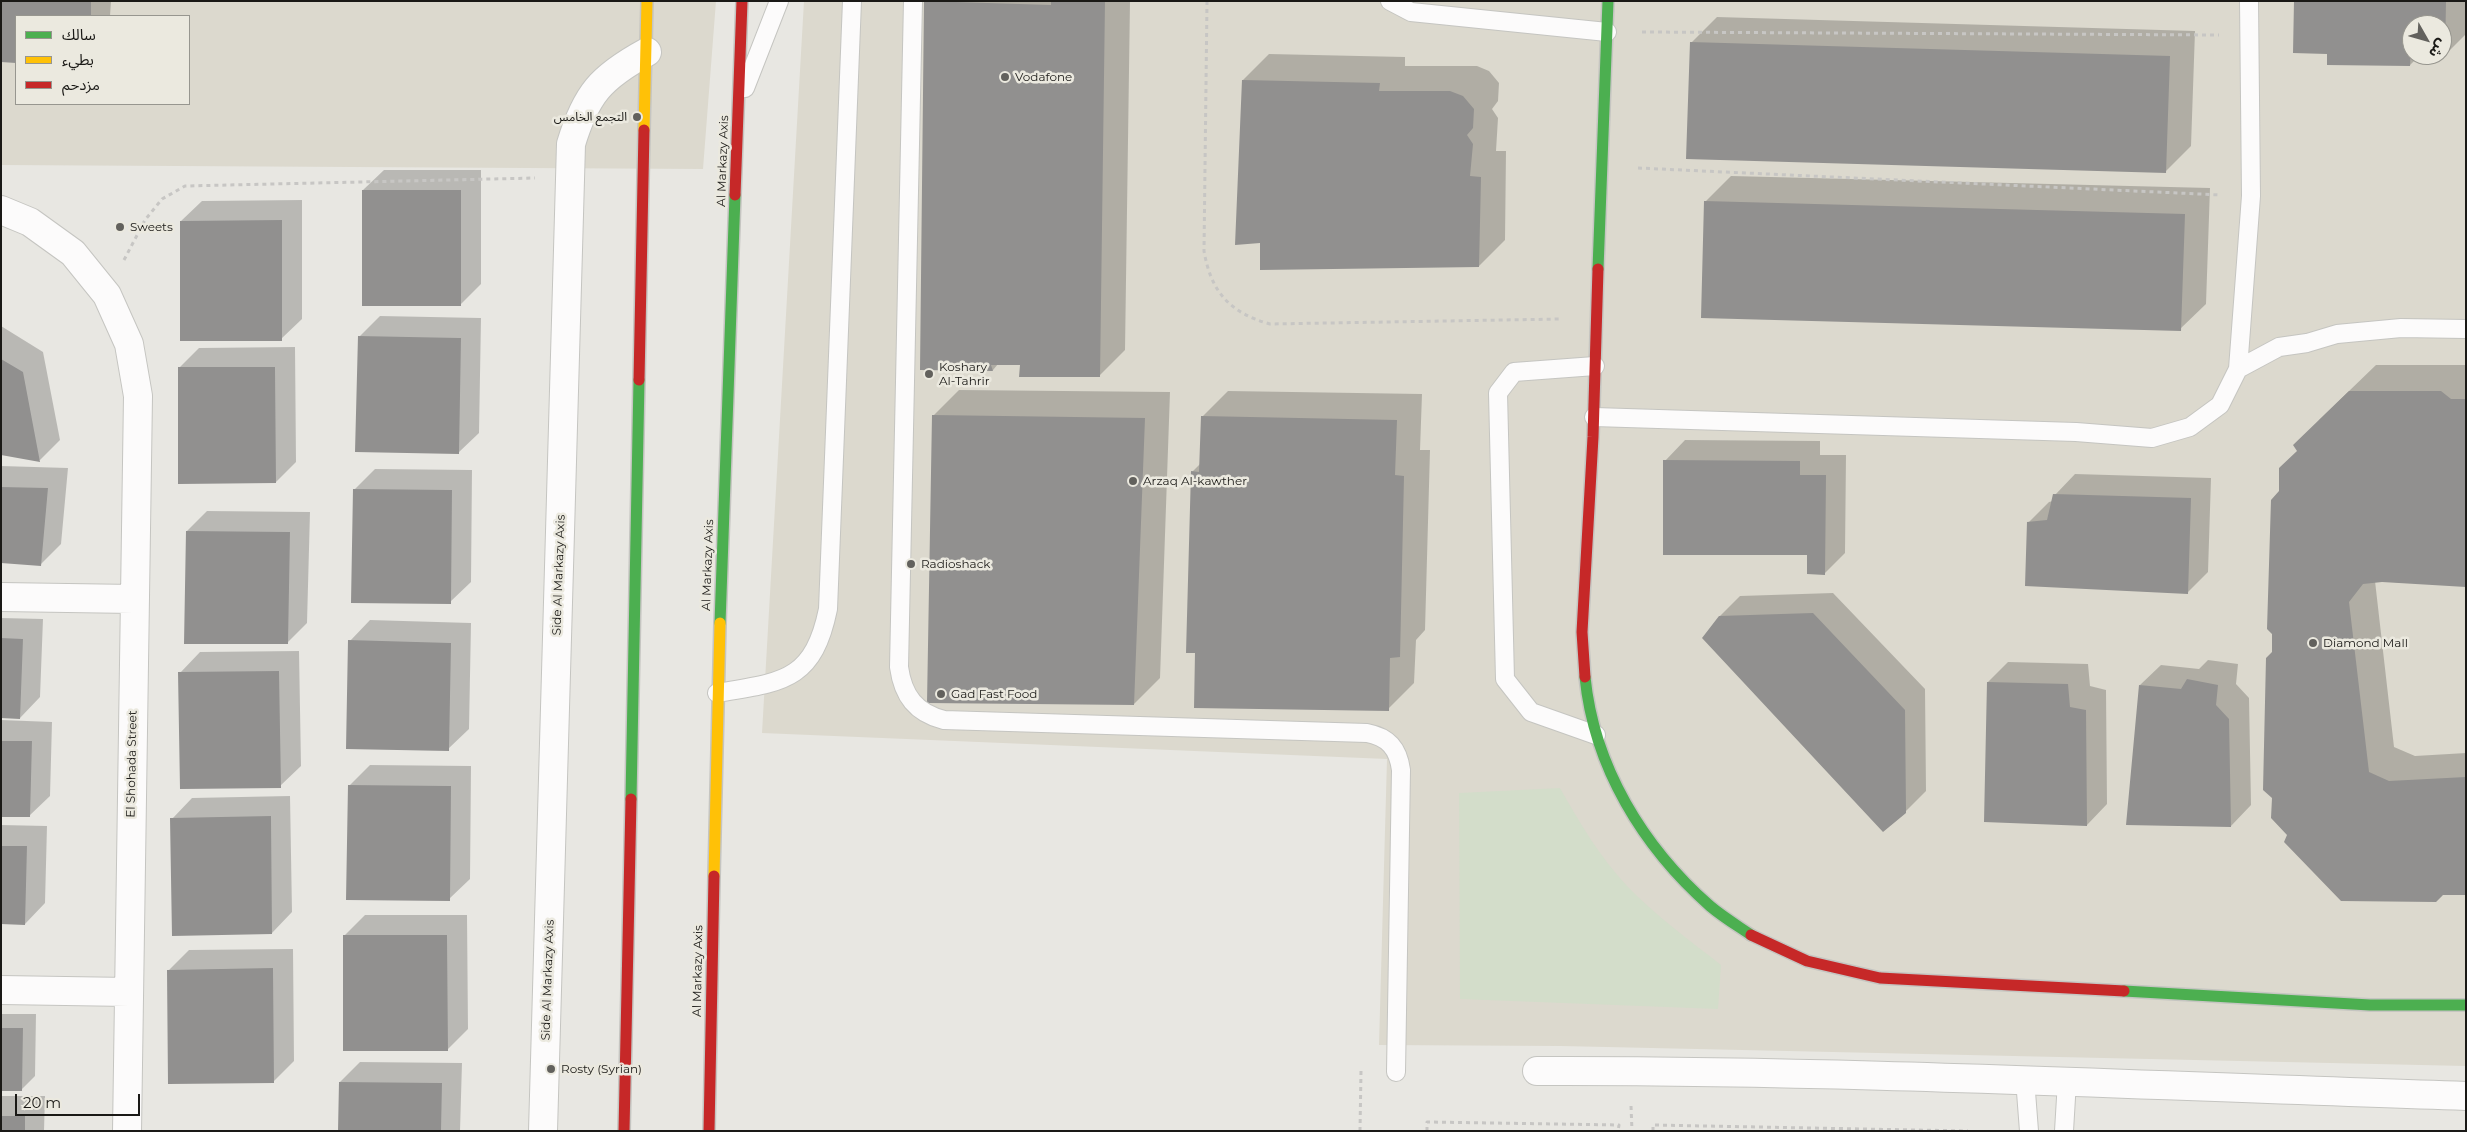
<!DOCTYPE html>
<html>
<head>
<meta charset="utf-8">
<style>
  body { margin:0 }
  #map { position:relative; width:2467px; height:1132px; overflow:hidden; background:#e8e7e2; font-family:Montserrat,"Noto Sans Arabic",sans-serif }
  canvas { display:block }
  .frame { position:absolute; inset:0; border:2px solid #1a1916; pointer-events:none }
  .legend { position:absolute; left:15px; top:15px; width:175px; height:90px; box-sizing:border-box; background:#ebe9df; border:1px solid #97968f; margin:0; padding:6px 9px; list-style:none; font-size:15px; color:#1a1916 }
  .legend li { display:flex; align-items:center; gap:10px; height:25px }
  .legend b { width:25px; border:1px solid #97968f }
  .north { position:absolute; left:2402px; top:15px; width:50px; height:50px; box-sizing:border-box; background:#ebe9df; border:1px solid #97968f; border-radius:50%; rotate:128deg; font-size:14px; font-weight:700; line-height:20px; text-align:center; color:#1a1916 }
  .north::after { content:''; display:block; margin:auto; width:18px; height:22px; background:#62615d; clip-path:polygon(50% 0,100% 100%,50% 72%,0 100%) }
  .scale { position:absolute; left:15px; top:1094px; width:125px; height:22px; box-sizing:border-box; border:2px solid #1a1916; border-top:0; padding-left:6px; font-size:15px; line-height:18px; white-space:nowrap; color:#1a1916; -webkit-text-stroke:4px #ebe9df; paint-order:stroke }
</style>
</head>
<body>
<div id="map">
<canvas width="2467" height="1132"></canvas>
<div class="frame"></div>
<ul class="legend">
<li><b style="height:6px;background:#4caf50"></b>سالك</li>
<li><b style="height:6px;background:#ffc107"></b>بطيء</li>
<li><b style="height:6px;background:#c62828"></b>مزدحم</li>
</ul>
<div class="north">ش</div>
<div class="scale">20 m</div>
</div>
<script>
const context = document.querySelector('canvas').getContext('2d');
context.lineJoin = 'round';
function fillPath(path, color) {
  context.fillStyle = color;
  context.fill(path, 'evenodd');
}
function strokePath(path, color, width, dash) {
  context.strokeStyle = color;
  context.lineWidth = width;
  context.lineCap = dash ? 'butt' : 'round';
  context.setLineDash(dash || []);
  context.stroke(path);
}
function drawText(font, color, halo, rows, align = 'center') {
  context.font = font + ' Montserrat,"Noto Sans Arabic",sans-serif';
  context.lineWidth = 5;
  context.setLineDash([]);
  context.textBaseline = 'middle';
  context.strokeStyle = halo;
  context.fillStyle = color;
  for (const [text, x, y, turn = 0] of rows) {
    context.save();
    context.translate(x, y);
    context.rotate((+turn || 0) * Math.PI / 180);
    context.textAlign = isNaN(turn) ? turn : align;
    if (halo) context.strokeText(text, 0, 0);
    context.fillText(text, 0, 0);
    context.restore();
  }
}
fillPath(new Path2D(`
  M1 1H716L703 169 1 165ZM16 16H189V104H16Z
  M804 1H2466V1066L1561 1046 1379 1045 1387 759 762 733ZM2412 25H2442V55H2412Z`), '#dcd9ce');
fillPath(new Path2D(`
  M1560 788C1579 822 1600 857 1627 886 1655 915 1689 940 1721 965L1718 1009 1460 999 1459 793Z`), '#d3ddca');
fillPath(new Path2D(`
  M1 1H111L110 16H16V61H1Z
  M925 1H1130L1125 350 1099 376 1021 364H998L993 370 921 369Z
  M2296 1H2465V35L2444 56 2420 55 2410 65 2329 52ZM2412 25H2442V55H2412Z
  M1717 17 2195 31 2191 146 2165 172 1691 43Z
  M1269 54 1405 57V66H1477L1489 71 1499 83 1498 101 1492 109 1498 118 1496 151H1506L1505 240 1479 266 1261 241 1243 80Z
  M384 170H481V284L460 305 363 190Z
  M1731 176 2210 188 2206 304 2180 329 1705 202Z
  M302 200V319L281 339 181 221 202 201Z
  M380 316 481 318 479 433 458 453 359 337Z
  M1 326 43 352 60 440 40 460 1 453Z
  M295 347 296 462 276 482 179 368 199 348Z
  M2376 365H2466V586L2375 581 2394 747 2415 756 2466 753V894L2289 835 2273 652 2280 491 2299 450 2320 419Z
  M959 390 1170 392 1160 678 1134 704 933 416Z
  M1228 391 1422 394 1420 450H1430L1425 630 1416 640 1414 683 1388 709 1196 652 1192 472 1201 463 1202 417Z
  M1685 440 1820 441V455H1846L1845 553 1825 573 1808 554 1665 461Z
  M1 466 68 468 61 544 41 564 1 562Z
  M375 469 472 470 471 582 450 602 354 490Z
  M2075 474 2211 478 2208 572 2188 592 2029 522 2049 502 2053 501 2055 495Z
  M207 511 310 512 307 623 287 643 187 531Z
  M1833 593 1925 689 1926 791 1905 812 1720 616 1740 596Z
  M1 618 43 619 40 697 20 718 1 717Z
  M370 620 471 623 469 729 448 749 350 641Z
  M299 651 301 766 280 786 180 673 200 652Z
  M2208 660 2238 664 2236 684 2249 698 2251 805 2231 826 2140 685 2161 665 2199 669Z
  M2008 662 2088 664 2090 686 2106 690 2107 804 2087 825 1988 682Z
  M1 720 52 722 50 796 29 816 1 815Z
  M370 765 471 766 470 879 449 899 350 785Z
  M290 796 292 912 272 933 172 819 192 798Z
  M1 825 47 826 45 903 25 924 1 923Z
  M365 915H467L468 1029 447 1050 344 936Z
  M293 949 294 1061 274 1081 169 970 189 950Z
  M1 1014H36L35 1076 21 1090 1 1089Z
  M360 1062 462 1063 460 1131H339L340 1082Z
  M1 1096H45L44 1131H1Z`), '#0003');
fillPath(new Path2D(`
  M1 1H91V16H16V63L1 62Z
  M924 1 1051 5V1H1105L1100 377H1019L1020 365H991L993 371 920 370Z
  M2294 1H2446L2445 57H2434L2442 55V25H2412L2410 66 2327 65V54L2293 53Z
  M1690 42 2170 56 2166 173 1686 159Z
  M1242 80 1380 83 1379 91H1450L1463 96 1474 109 1473 128 1467 135 1473 144 1470 176 1481 177 1479 267 1260 270V243L1235 245Z
  M362 190H461V306H362Z
  M1704 201 2185 214 2181 331 1701 318Z
  M282 220V341H180V221Z
  M358 336 461 338 459 454 355 452Z
  M1 359 23 372 40 462 1 455Z
  M178 367H275L276 483 178 484Z
  M2349 391H2441L2451 399H2466V587L2382 582 2363 584 2349 602 2369 772 2389 781 2466 777V895H2443L2436 902 2341 901 2284 842 2287 835 2271 818 2272 798 2263 790 2266 658 2272 652V634L2267 629 2271 500 2279 491V468L2297 451 2293 445Z
  M932 415 1145 418 1134 705 927 703Z
  M1201 416 1397 420 1395 475 1404 476 1400 657 1390 658 1389 711 1194 708 1195 653H1186L1191 471 1199 472Z
  M1663 460 1800 461V475H1826L1825 575 1807 574V555H1663Z
  M1 487 48 488 41 566 1 563Z
  M353 489 452 490 451 604 351 603Z
  M2053 494 2191 498 2188 594 2025 586 2027 522 2047 520Z
  M186 531 290 532 288 644H184Z
  M1813 613 1905 710 1906 813 1883 832 1702 638 1719 616Z
  M1 638 23 639 20 719 1 718Z
  M348 640 451 643 449 751 346 749Z
  M279 671 281 788 180 789 178 672Z
  M2187 679 2218 685 2216 705 2229 719 2231 827 2126 825 2139 685 2181 689Z
  M1987 682 2068 684 2070 707 2086 710 2087 826 1984 822Z
  M1 741H32L30 817H1Z
  M348 785 451 786 450 901 346 900Z
  M271 816 272 934 172 936 170 818Z
  M1 846H27L25 925 1 924Z
  M343 935H447L448 1051H343Z
  M273 968 274 1083 168 1084 167 970Z
  M1 1028H23L22 1091H1Z
  M339 1082 442 1083 441 1131H338Z
  M1 1116H25V1131H1Z`), '#91908f');
const lane = new Path2D(`
  M913 1 899 667C903 696 916 713 944 720L1367 733C1388 737 1398 748 1401 770L1396 1072
  M1390 1 1411 12 1607 32
  M745 88 779 1
  M1595 366 1514 372 1498 393 1505 679 1531 712 1596 735
  M2238 369 2251 196 2249 1
  M1594 417 2076 432 2152 438 2190 427 2220 405 2238 369 2279 347 2307 343 2337 334 2401 328 2466 329
  M717 693C782 682 813 682 828 609L852 1
  M2025 1079 2029 1131
  M2064 1131 2067 1081`);
const street = new Path2D(`
  M1 210 30 222 73 253 107 295 129 344 138 396 127 1131
  M1 597 134 599
  M1 990 129 992
  M1537 1071C1847 1070 2156 1086 2466 1096
  M543 1131 571 144C586 94 601 77 647 52`);
const fast = new Path2D(`
  M1598 269 1608 1
  M720 623 735 195
  M1585 677C1594 767 1643 847 1710 906 1723 917 1738 926 1751 935
  M631 799 639 380
  M2124 991 2370 1005H2466`);
const slow = new Path2D(`
  M644 130 647 1
  M714 876 720 623`);
const jam = new Path2D(`
  M735 195 742 1
  M639 380 644 130
  M1585 677 1582 632 1593 437 1598 269
  M1751 935 1807 961 1880 978 2124 991
  M624 1131 631 799
  M709 1131 714 876`);
strokePath(lane, '#c5c5c1', 20);
strokePath(street, '#c5c5c1', 30);
strokePath(fast, '#c5c5c1', 14);
strokePath(slow, '#c5c5c1', 14);
strokePath(jam, '#c5c5c1', 14);
strokePath(new Path2D(`
  M1207 1 1204 251C1211 292 1230 313 1270 324L1561 319
  M1642 32 2219 35
  M1638 168 2221 195
  M124 260 145 220 162 199 185 186 535 178
  M1631 1106 1632 1131
  M1360 1131 1361 1071
  M1427 1131V1122L1619 1125 1618 1131
  M1653 1131V1125L1968 1131`), '#c7c6c4', 3, [4, 4]);
strokePath(lane, '#fcfbfb', 18);
strokePath(street, '#fcfbfb', 28);
strokePath(fast, '#4caf50', 11);
strokePath(slow, '#ffc107', 11);
strokePath(jam, '#c62828', 11);
for (const [x, y, r, color] of [
  [1005,77,5,"#62615d"],
  [637,117,5,"#62615d"],
  [120,227,5,"#62615d"],
  [929,374,5,"#62615d"],
  [1133,481,5,"#62615d"],
  [911,564,5,"#62615d"],
  [2313,643,5,"#62615d"],
  [941,694,5,"#62615d"],
  [551,1069,5,"#62615d"]
]) {
  const dot = new Path2D();
  dot.arc(x, y, r, 0, 2 * Math.PI);
  context.fillStyle = color;
  context.fill(dot);
  strokePath(dot, '#ebe9df', 2);
}
drawText('12px', '#1a1916', '#ebe9df', [
  ["Vodafone",1015,77],
  ["التجمع الخامس",627,117,"right"],
  ["Sweets",130,227],
  ["Koshary",939,367],
  ["Al-Tahrir",939,381],
  ["Arzaq Al-kawther",1143,481],
  ["Radioshack",921,564],
  ["Diamond Mall",2323,643],
  ["Gad Fast Food",951,694],
  ["Rosty (Syrian)",561,1069]
], 'left');
drawText('12px', '#1a1916', '#ebe9df', [
  ["Al Markazy Axis",723,161,-88],
  ["Al Markazy Axis",708,565,-88],
  ["Side Al Markazy Axis",559,575,-88],
  ["El Shohada Street",132,764,-89],
  ["Al Markazy Axis",698,971,-89],
  ["Side Al Markazy Axis",548,980,-88]
]);
</script>
</body>
</html>
